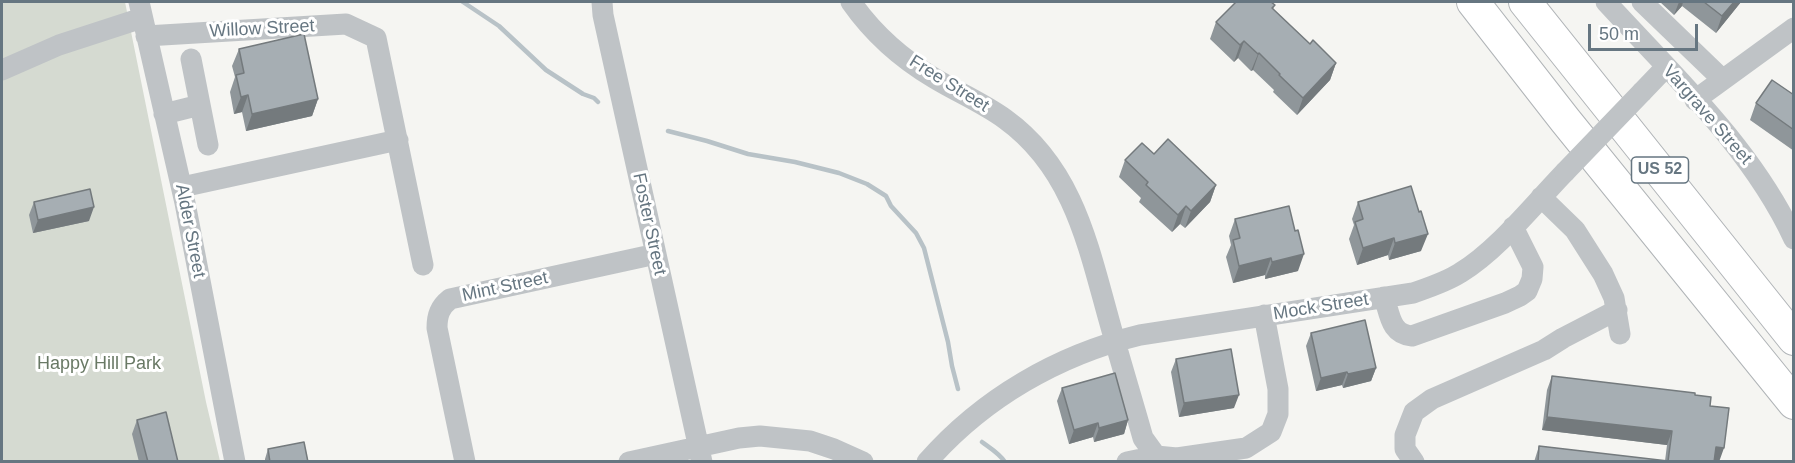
<!DOCTYPE html>
<html>
<head>
<meta charset="utf-8">
<style>
  body { margin:0 }
  #map { position:relative; width:1795px; height:463px; overflow:hidden; background:#f5f5f2; font-family:Helvetica,sans-serif }
  canvas { display:block }
  .frame { position:absolute; inset:0; border:3px solid #667681; pointer-events:none }
  .scale { position:absolute; left:1588px; top:24px; width:110px; height:27px; box-sizing:border-box; border:3px solid #667681; border-top:0; padding-left:8px; font-size:18px; line-height:21px; white-space:nowrap; color:#667681; -webkit-text-stroke:4px #fff; paint-order:stroke }
</style>
</head>
<body>
<div id="map">
<canvas width="1795" height="463"></canvas>
<div class="frame"></div>
<div class="scale">50 m</div>
</div>
<script>
const context = document.querySelector('canvas').getContext('2d');
context.lineJoin = 'round';
function fillPath(path, color) {
  context.fillStyle = color;
  context.fill(path, 'evenodd');
}
function strokePath(path, color, width, dash) {
  context.strokeStyle = color;
  context.lineWidth = width;
  context.lineCap = dash ? 'butt' : 'round';
  context.setLineDash(dash || []);
  context.stroke(path);
}
function drawText(font, color, halo, rows, align = 'center') {
  context.font = font + ' Helvetica,sans-serif';
  context.lineWidth = 6;
  context.setLineDash([]);
  context.textBaseline = 'middle';
  context.strokeStyle = halo;
  context.fillStyle = color;
  for (const [text, x, y, turn = 0] of rows) {
    context.save();
    context.translate(x, y);
    context.rotate((+turn || 0) * Math.PI / 180);
    context.textAlign = isNaN(turn) ? turn : align;
    if (halo) context.strokeText(text, 0, 0);
    context.fillText(text, 0, 0);
    context.restore();
  }
}
fillPath(new Path2D(`
  M2 2H125L206 402 220 461H2Z`), '#d5dad1');
strokePath(new Path2D(`
  M463 2 499 26 546 70 583 94 594 98 598 102
  M668 131 707 141 748 154 795 162 839 173 867 184 886 196 891 206 916 233 924 248 948 342 952 366 958 389
  M982 442C990 448 999 453 1005 462`), '#b8c2c7', 4.5);
const highway = new Path2D(`
  M1473 2 1565 120 1794 403
  M1525 2 1794 339`);
strokePath(highway, '#b0b4b7', 34);
strokePath(new Path2D(`
  M139 2 185 203 235 462
  M602 2 603 15 702 462
  M851 2C872 32 902 59 934 78 957 92 983 103 1005 119 1073 168 1088 245 1109 320 1120 360 1132 399 1143 438L1156 456 1177 458 1246 448 1271 432 1278 414V389L1264 315
  M1606 2C1673 75 1752 148 1794 239
  M1642 2 1722 79
  M146 36 346 24 376 38 423 265
  M191 59 208 145
  M2 70 59 45 142 18
  M1642 92 1666 67
  M1695 100 1794 28
  M164 114 200 105
  M182 187 398 140
  M1541 197 1575 230 1603 274 1614 298 1620 334
  M1384 297C1390 314 1390 334 1412 336L1505 303 1520 296 1527 291 1532 279 1533 267 1513 227
  M465 462 437 328C437 315 440 307 450 299L656 254
  M629 462 739 438 760 436 810 441 834 449 863 462
  M927 462C983 398 1058 355 1140 335L1413 293C1430 287 1446 282 1460 273 1498 250 1534 204 1565 172
  M1127 462 1156 456
  M1414 462 1405 449V435L1414 412 1432 399 1544 350 1563 338 1617 310`), '#bfc3c6', 21);
strokePath(highway, '#fff', 32);
strokePath(new Path2D(`
  M1565 172 1642 92`), '#bfc3c6', 21);
fillPath(new Path2D(`
  M1660 2H1741L1716 33 1682 6 1674 15Z
  M1275 5 1273 9 1310 44 1336 63 1330 80 1297 115 1273 92 1274 90 1253 70 1251 71 1238 58 1234 62 1210 39 1216 22Z
  M239 49 318 99 312 116 246 131 242 112 234 114 230 92 235 77 232 66Z
  M1794 95V151L1750 120 1756 103Z
  M1154 154 1216 185 1210 202 1185 228 1180 224 1172 232 1139 202 1141 198 1119 177 1125 160Z
  M34 202 89 221 33 233 29 215Z
  M1358 202 1421 251 1389 260 1388 255 1357 265 1349 239 1354 225 1352 219Z
  M1235 219 1298 271 1265 279V275L1233 283 1226 257 1231 245 1229 236Z
  M1311 333 1376 368 1371 381 1343 388 1342 385 1316 391 1306 346Z
  M1176 359 1234 408 1179 417 1171 372Z
  M1552 376 1695 395 1710 406 1714 462H1534L1539 446 1665 461 1667 445 1542 430 1547 390Z
  M1062 388 1128 420 1124 434 1094 442 1093 437 1069 444 1057 401Z
  M137 420 178 462H139L132 434Z
  M268 449 308 462H265V459Z`), '#8f969a');
fillPath(new Path2D(`
  M1679 2H1683L1682 6 1674 15Z
  M1734 2H1741L1716 33 1722 16Z
  M1244 41 1238 58 1234 62 1240 45Z
  M1259 53 1253 70 1251 71 1258 54Z
  M1336 63 1330 80 1297 115 1303 98Z
  M248 95 242 112 234 114 241 97Z
  M318 99 312 116 246 131 252 114Z
  M1216 185 1210 202 1185 228 1191 211Z
  M1186 206 1180 224 1172 232 1178 215Z
  M94 207 89 221 33 233 38 220Z
  M1428 234 1421 251 1389 260 1395 243Z
  M1394 238 1388 255 1357 265 1363 248Z
  M1304 254 1298 271 1265 279 1272 262Z
  M1271 258 1265 275 1233 283 1239 266Z
  M1376 368 1371 381 1343 388 1348 374Z
  M1347 372 1342 385 1316 391 1321 378Z
  M1239 395 1234 408 1179 417 1184 403Z
  M1547 417 1672 431 1667 445 1542 430Z
  M1128 420 1124 434 1094 442 1099 428Z
  M1098 423 1093 437 1069 444 1074 430Z
  M1716 447 1724 448 1719 462 1711 461Z`), '#747a7d');
const building = new Path2D(`
  M1236 2H1271L1275 5 1272 8 1310 44 1313 40 1336 63 1303 98 1279 75 1280 74 1259 53 1258 54 1244 41 1240 45 1216 22Z
  M1704 2H1734L1722 16Z
  M304 34 318 99 252 114 248 95 241 97 236 75 244 73 239 49Z
  M1772 80 1794 95V130L1756 103Z
  M1168 139 1216 185 1191 211 1186 206 1178 215 1146 185 1148 182 1125 160 1142 143 1154 154Z
  M1411 186 1419 212 1421 211 1428 234 1395 243 1394 238 1363 248 1355 222 1363 219 1358 202Z
  M90 189 94 207 38 220 34 202Z
  M1289 206 1295 231 1298 230 1304 254 1272 262 1271 258 1239 266 1233 240 1240 238 1235 219Z
  M1365 320 1376 368 1348 374 1347 372 1321 378 1311 333Z
  M1231 349 1239 395 1184 403 1176 359Z
  M1115 373 1128 420 1099 428 1098 423 1074 430 1062 388Z
  M1552 376 1695 393V395L1711 397 1710 406 1729 408 1724 448 1716 447 1714 462H1538L1539 446 1668 461 1672 431 1547 417Z
  M166 412 178 462H148L137 420Z
  M304 442 308 462H270L268 449Z`);
fillPath(building, '#a6aeb3');
strokePath(building, '#747a7d', 1.5);
for (const [x, y, w] of [
  [1660,170,57]
]) {
  const box = new Path2D();
  box.roundRect(x - w / 2, y - 13, w, 26, 4.5);
  context.fillStyle = '#fff';
  context.fill(box);
  strokePath(box, '#667681', 1.5);
}
drawText('bold 16px', '#667681', null, [
  ["US 52",1660,170]
]);
drawText('18px', '#667681', '#fff', [
  ["Willow Street",262,29,-3],
  ["Free Street",949,84,32],
  ["Vargrave Street",1707,115,49],
  ["Foster Street",649,224,78],
  ["Alder Street",190,231,79],
  ["Mint Street",505,287,-12],
  ["Mock Street",1321,307,-9]
]);
drawText('18px', '#697965', '#fff', [
  ["Happy Hill Park",99,364]
]);
</script>
</body>
</html>
